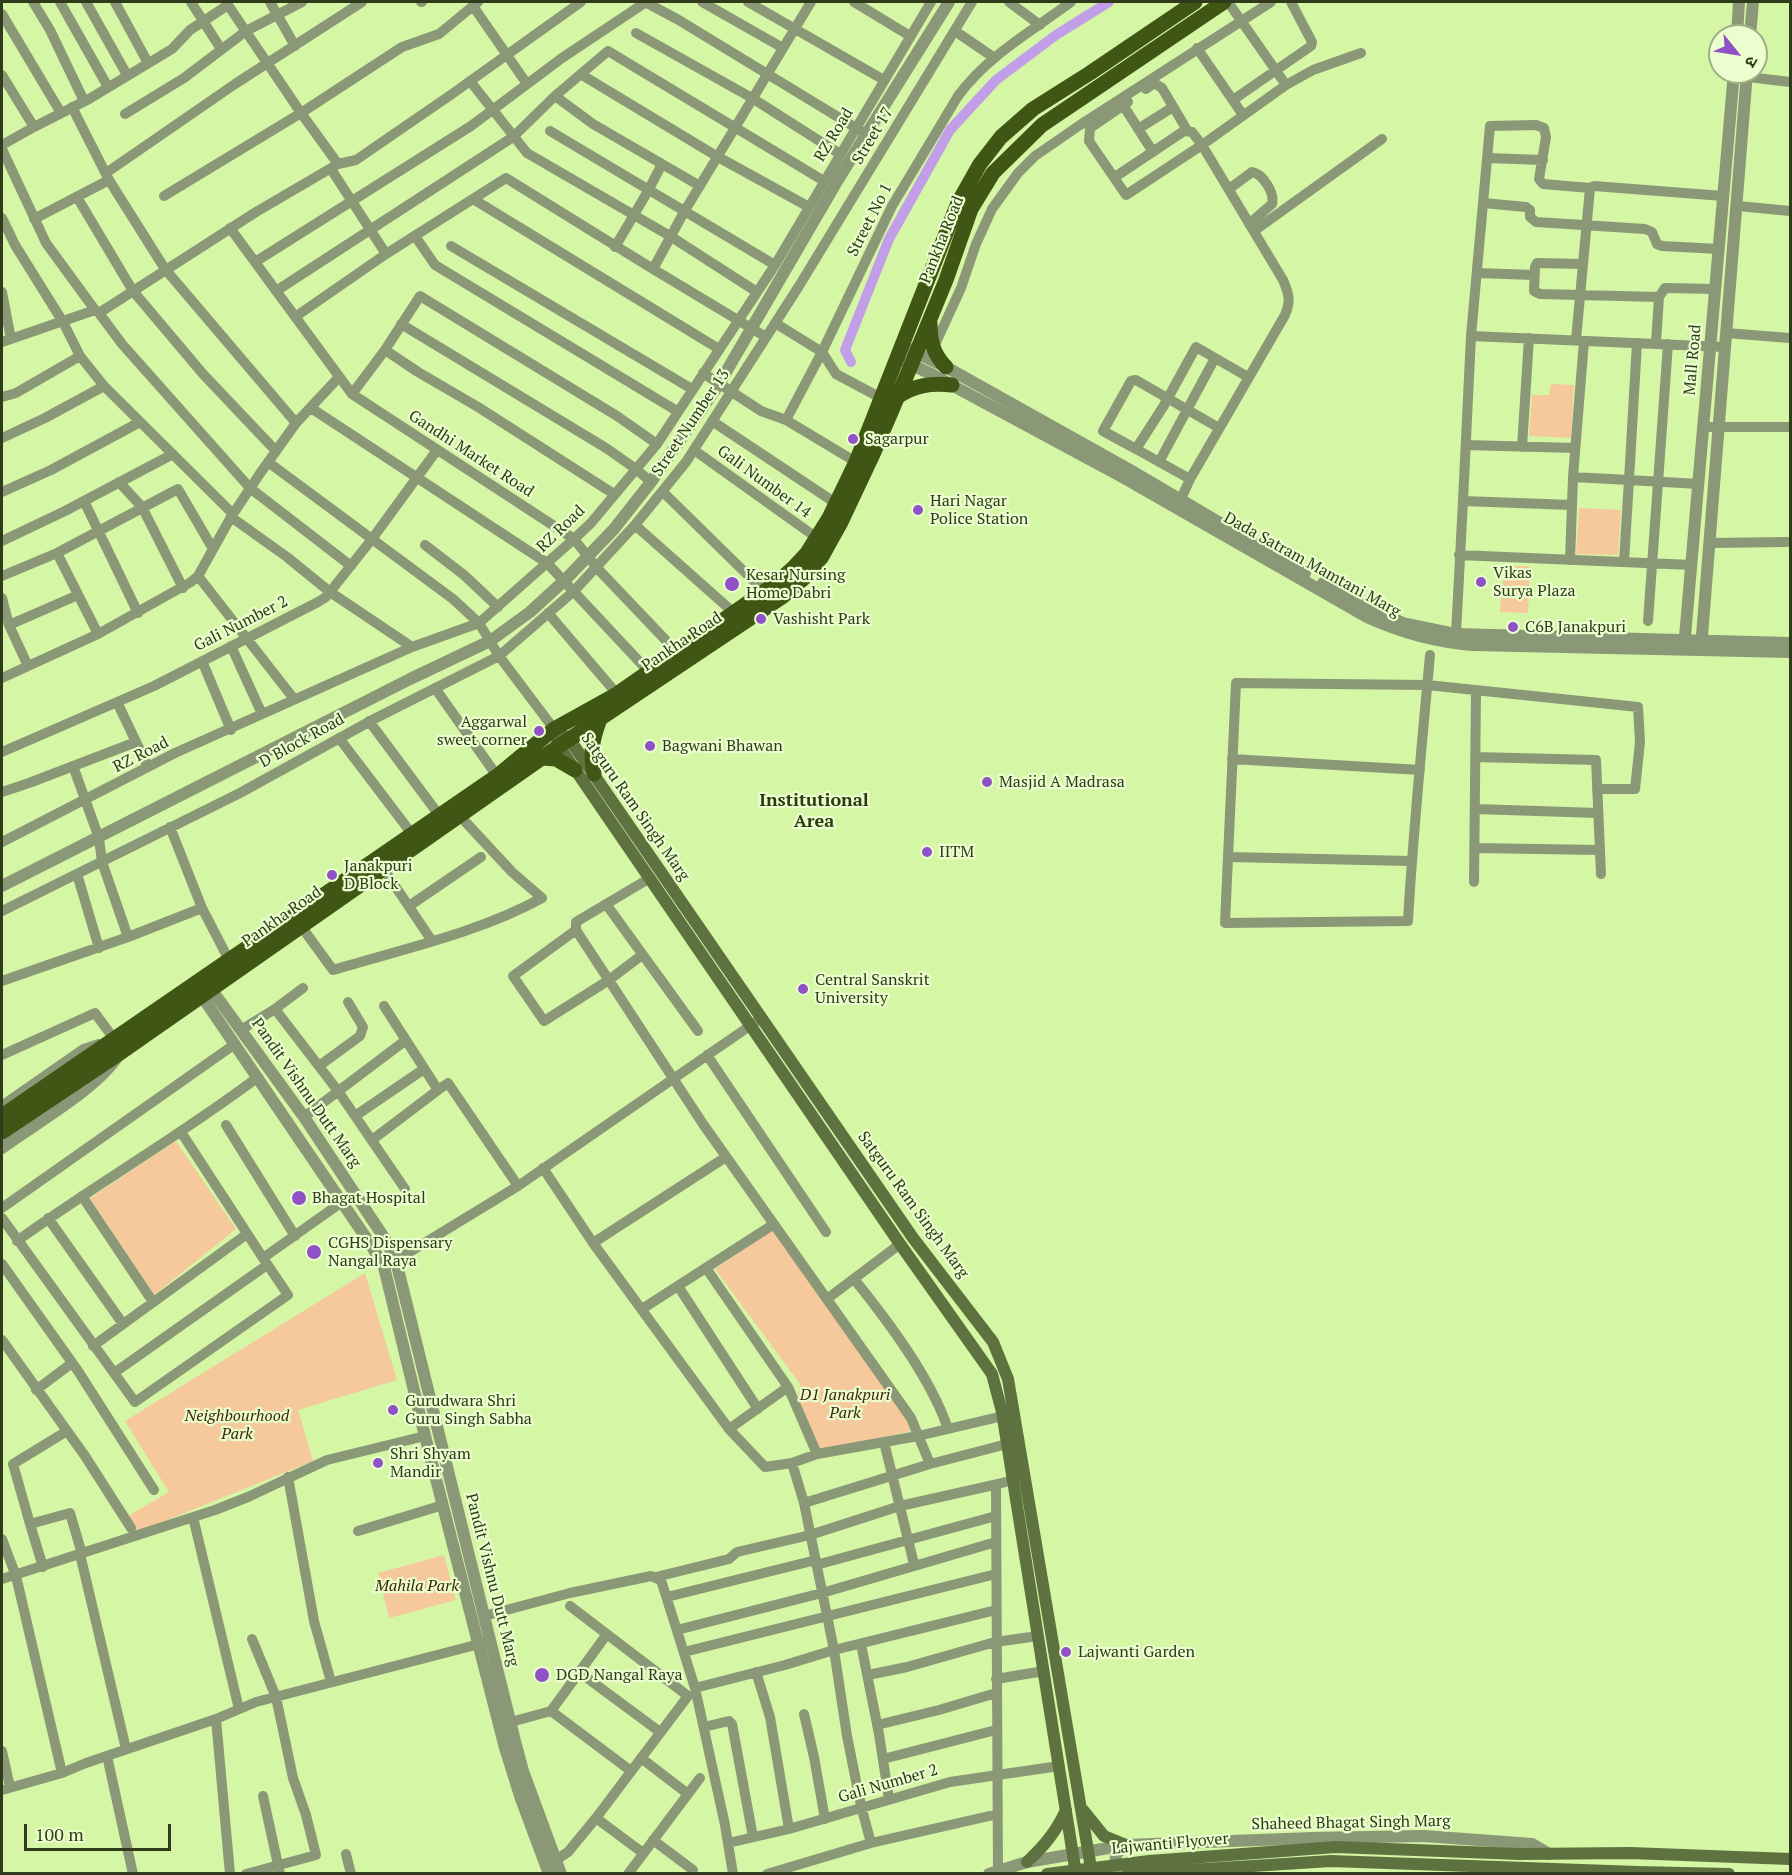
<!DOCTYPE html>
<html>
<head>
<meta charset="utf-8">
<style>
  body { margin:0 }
  #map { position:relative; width:1792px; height:1875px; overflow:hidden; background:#d5f6a5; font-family:"PT Serif","Noto Sans Devanagari",serif }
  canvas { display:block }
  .frame { position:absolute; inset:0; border:3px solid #2f3b1a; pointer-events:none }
  .north { position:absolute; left:1708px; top:24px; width:60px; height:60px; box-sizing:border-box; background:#eafece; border:2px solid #9fb086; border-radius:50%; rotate:120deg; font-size:16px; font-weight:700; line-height:24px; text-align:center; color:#2f3b1a }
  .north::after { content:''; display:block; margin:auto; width:21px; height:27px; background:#9051c7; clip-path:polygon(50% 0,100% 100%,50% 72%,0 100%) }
  .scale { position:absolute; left:24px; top:1824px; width:147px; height:27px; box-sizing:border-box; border:3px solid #2f3b1a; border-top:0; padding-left:8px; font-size:18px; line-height:21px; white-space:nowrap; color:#2f3b1a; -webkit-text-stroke:4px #eafece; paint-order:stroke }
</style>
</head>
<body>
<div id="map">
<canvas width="1792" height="1875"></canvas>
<div class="frame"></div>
<div class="north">उ</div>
<div class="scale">100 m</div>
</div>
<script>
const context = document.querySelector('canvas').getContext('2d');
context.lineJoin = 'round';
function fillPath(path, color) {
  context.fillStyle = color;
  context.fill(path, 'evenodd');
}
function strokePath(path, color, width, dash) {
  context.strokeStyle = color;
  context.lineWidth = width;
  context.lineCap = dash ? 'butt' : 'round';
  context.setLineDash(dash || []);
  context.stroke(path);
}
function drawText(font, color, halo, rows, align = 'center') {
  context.font = font + ' "PT Serif",serif';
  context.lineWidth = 4.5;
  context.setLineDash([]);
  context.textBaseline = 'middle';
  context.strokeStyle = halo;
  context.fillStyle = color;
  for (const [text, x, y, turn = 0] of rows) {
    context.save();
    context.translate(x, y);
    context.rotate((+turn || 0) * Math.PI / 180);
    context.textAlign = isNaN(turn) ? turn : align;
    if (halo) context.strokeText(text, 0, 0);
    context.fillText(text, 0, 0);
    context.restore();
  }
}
fillPath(new Path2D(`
  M1551 384 1574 385 1571 438 1529 436 1532 395H1549Z
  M1579 508 1621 510 1618 555 1576 554Z
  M1504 566H1530L1528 613 1500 612Z
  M176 1141 236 1229 154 1295 90 1198Z
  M772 1230 907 1419 911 1431 821 1451 798 1398 800 1384 715 1269Z
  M365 1273 397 1380 298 1410 313 1461 138 1532 128 1516 169 1492 125 1421Z
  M444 1555 456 1600 389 1618 378 1573Z`), '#f6c99d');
strokePath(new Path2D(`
  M851 362 845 350 889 239 950 130 996 80 1056 35 1109 2`), '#c29de8', 10);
strokePath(new Path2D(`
  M33 2 50 30 84 101
  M60 2 108 87
  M86 2 127 75
  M115 2 148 63
  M191 2 221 49
  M270 2 295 46
  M421 2H422
  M645 2 677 19 861 131
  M702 2 783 48
  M748 2 884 80
  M854 2 910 36
  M1009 2 1040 25
  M1228 2 1286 85
  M473 6 527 84
  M2 14 61 113
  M955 31 993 57
  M636 33 752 98 840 154
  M1197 48 1243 115
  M2 75 34 127 2 145
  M582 75 718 157 809 207
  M1740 76 1790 82
  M470 81 527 153 670 236 757 292
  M1146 89 1154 83 1162 88 1187 130
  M555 96 593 124 700 186
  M1233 100 1311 46 1312 42 1291 2
  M1128 102 1090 128 1089 141 1126 195 1202 145 1286 85 1313 70 1361 53
  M1123 105 1153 152
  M72 107 109 180 165 269 296 423
  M125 114 184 78 246 31 302 2
  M34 127 89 99 172 49 190 30 228 5 301 113 402 47 439 34 478 2
  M1138 129 1173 107
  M550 131 775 265
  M2 149 46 243 95 310
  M1487 158 1543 160
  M331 169 386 254
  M106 173 235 84 362 2
  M1115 177 1184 131 1192 132 1202 145 1283 280C1289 294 1291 301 1285 315L1190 479 1181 499
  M1229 189 1252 172C1263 174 1275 193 1272 204L1249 224
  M164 196 301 113 338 164
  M77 197 133 291 203 374 276 451
  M473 199 719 349
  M1483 203 1526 207 1530 210V217L1536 222 1645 229 1652 232 1657 244 1662 246 1719 249
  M1738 206 1790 211
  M2 218 15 245 63 322 80 356 104 386 233 514
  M34 219 109 180
  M230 228 352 394 574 539 597 568 677 652
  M1254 231 1382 139
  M415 236 435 265 677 411
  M451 246 692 389
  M615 247 648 191 662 164
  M255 262 471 126 562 58 646 2
  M1583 264 1537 263 1535 267 1534 291 1540 294 1659 297
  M653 269 766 337
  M1477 273 1534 275
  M276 291 513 137 555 96 608 51 824 181
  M2 292 11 339
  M99 313 122 344 250 488 351 566
  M295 317 386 254 506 178 653 269 684 212 811 2
  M775 323 822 352 836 374 881 398
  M401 324 606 448 636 469 651 482
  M1726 333 1790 338
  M1471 336 1725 347
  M1576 340 1590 188
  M2 342 95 310 99 313 256 212 338 164 356 160 452 94 581 2
  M1656 343 1659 297 1665 288 1715 289
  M933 349 961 288 976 244 992 209 1018 173 1035 156 1080 125 1271 2
  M385 350 420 296 617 416 657 444
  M703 373 761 411 786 420
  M352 394 385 350 418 372 478 407 614 494
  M2 397 16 393 80 356
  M311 408 547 563 649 672
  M712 421 837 504
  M1704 427H1790
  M2 438 45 418 104 386
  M1466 445 1575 448
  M1522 447 1529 338
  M1136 449 1103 431 1131 381 1136 380 1219 428
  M694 450 817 538
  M268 462 453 599 479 623 499 656 554 729
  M856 462 786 420 822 352 892 206 958 96C987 56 1032 31 1071 2
  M1159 462 1215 358
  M1573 477 1584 341
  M1190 479 1136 449 1163 407 1196 347 1248 377
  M119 482 142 507 183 588
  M2 492 51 470 140 422
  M663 492 764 591
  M84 501 138 613
  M1463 501 1471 336 1490 126 1536 125 1544 128 1546 137 1539 179 1543 184 1590 188 1594 186 1723 196
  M231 517 287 557 330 592 412 647
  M635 525 733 612
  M2 541 65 511 173 454
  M1710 543 1787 542
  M425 545 464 575 498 607
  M57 553 98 634
  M1459 555 1692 565
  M1570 560 1573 477 1629 480 1637 343
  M1624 562 1629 480 1699 484
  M2 576 57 553 178 489 213 549
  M198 576 294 699
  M2 598 9 625 28 666
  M548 613 617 694
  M1648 621 1668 344
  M9 625 78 595
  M1456 634 1463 501 1572 505
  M231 646 262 714
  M1430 655C1422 744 1413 832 1408 921L1225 923 1236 683 1427 685 1638 707 1640 742 1635 789H1597
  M202 661 231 730
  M2 678 98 634 191 582 198 576 231 517 261 472 296 423 339 377
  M435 688 497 776
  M117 702 148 767
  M369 721 439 815
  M339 738 412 834
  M2 752 154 686 318 602 326 597 372 539 437 450
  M1475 757 1596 760 1601 874
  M1232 759 1420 770
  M73 766 99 838 102 862 128 937
  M2 792 29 783 136 742
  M1475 809 1598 813
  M170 827 202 908 229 960
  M2 842 175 753 412 647 479 623 574 539 591 523 657 444 775 265 931 2
  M1475 848 1600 850
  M1228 857 1411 861
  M383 868 432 941
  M77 874 99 948
  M650 878 576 922V930L703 1124 911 1418 930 1464
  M1474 882 1476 691
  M606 904 698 1031
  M409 906 481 857
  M2 911 240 793 376 718 499 656 574 591 635 525 686 462 799 286 972 2
  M301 926 333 970C403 949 478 933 542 898L512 872 459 815
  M576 930 513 976 544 1021 609 980 642 955
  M2 981 128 937 202 908
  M384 1006 438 1090 448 1083 518 1186
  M275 1009 338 1091 405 1189
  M241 1030 275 1009 303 988
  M2 1055 95 1013 114 1039
  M707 1055 826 1232
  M319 1066 360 1036 363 1027 348 1002
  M355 1116 424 1069
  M304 1117 406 1040
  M226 1125 295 1236
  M181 1132 263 1258
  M372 1140 438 1090
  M543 1168 593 1243 729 1429 765 1467 792 1463 817 1454 918 1436 1003 1416
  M82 1196 153 1302
  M2 1208 235 1044
  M2 1218 135 1402 288 1295 263 1258 342 1202
  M48 1218 123 1324
  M17 1241C96 1184 180 1136 258 1077
  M593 1243 726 1157
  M2 1264 78 1371 154 1490
  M390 1264 518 1186 757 1021
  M706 1268 788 1387 817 1454
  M854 1279C888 1321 931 1378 948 1429
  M678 1286 758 1409
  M827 1299 900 1244
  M642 1309 774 1224
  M2 1340 85 1456 131 1528
  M93 1346 247 1234
  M114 1373 267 1265
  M36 1390 72 1363
  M729 1429 788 1387
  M884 1442 914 1564
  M792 1463 804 1503 834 1650 847 1736 861 1806 871 1843
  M288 1477 314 1621 331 1682
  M804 1503 930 1464 1007 1444
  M193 1517 239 1709
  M30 1524 13 1464 67 1431
  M358 1531 443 1505
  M2 1539 16 1576 62 1773
  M80 1554 126 1749
  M816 1565 996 1516
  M43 1567 30 1524 70 1513 82 1554
  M656 1577 729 1559 737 1552 810 1535 900 1506 998 1484
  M2 1579 215 1510 248 1497 327 1460 425 1436
  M667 1597 816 1560
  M484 1616 570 1593 651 1576 661 1580 695 1688 785 1665 834 1650 996 1610
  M677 1630 822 1593 996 1542
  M861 1644 879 1734 889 1799
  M684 1652 996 1574
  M579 1672 660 1732
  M756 1672 770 1717 789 1829
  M868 1675 907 1667 995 1642 1038 1636
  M996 1679 1044 1671
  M695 1688 725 1825 733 1874
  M551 1711 631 1771
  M804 1714 814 1757 825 1819
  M216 1719 230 1874
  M511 1722 551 1711 607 1634
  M877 1725 939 1710 996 1693
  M704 1727 729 1721 732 1724 753 1837
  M2 1751 10 1787
  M107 1756 133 1874
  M641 1758 688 1794
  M883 1759 996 1730
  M2 1790 62 1773 86 1763 216 1719 256 1702 487 1642
  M263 1796 280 1874
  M596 1818 643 1853
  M653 1840 693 1870
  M728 1843 789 1829 950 1782 1059 1766
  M346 1854 351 1874
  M556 1860 568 1852 596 1818 688 1696 570 1606
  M998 1871 996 1487 998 1484 1013 1480
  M246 1874 316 1855 306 1815 293 1778 276 1697 252 1639
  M628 1874 700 1778
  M767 1874 871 1843 998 1814`), '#8a9877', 10);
strokePath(new Path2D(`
  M1737 36 1739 2
  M1750 36 1753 2
  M901 345 946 367 1130 470 1305 573
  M896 357 933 375 1126 479 1367 617C1402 633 1436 642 1473 645L1790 652
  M1323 583 1373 610 1403 623 1456 634 1790 643
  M1684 648 1734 72
  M1701 648 1747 72
  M2 886 410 679 490 641 530 612 565 580 614 529 651 482 719 384 839 178 949 2
  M206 982 304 1117 385 1239 396 1261 516 1745 523 1771 561 1874
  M197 989 371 1245 384 1267 425 1436 505 1748 521 1799 549 1874
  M2 1107 84 1050 99 1045
  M2 1148C36 1123 92 1092 116 1059
  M989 1874 1027 1862 1126 1845 1312 1838 1424 1836 1532 1844 1549 1854
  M1115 1874 1116 1854 1126 1845`), '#8a9877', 12);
strokePath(new Path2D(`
  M554 729 570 740 913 1238 993 1342 1008 1379 1092 1874
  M557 739 559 746 900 1244 992 1374 1002 1412 1076 1874
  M1083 1810 1104 1836 1126 1845
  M1027 1862C1044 1846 1056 1832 1066 1810
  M1047 1874 1149 1861 1336 1847 1519 1854 1630 1853 1790 1859
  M1127 1874 1331 1861 1637 1872 1729 1874`), '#5e7240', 12);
strokePath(new Path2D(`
  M930 322C930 341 933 354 946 367
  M896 398C913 385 931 383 952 385
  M542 758 556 759 575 770
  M594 774C590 752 592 740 600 719
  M2 1116 497 776 554 729 617 694 775 584 793 568 807 553 829 518 856 462 958 203 980 164 1001 137 1033 109 1090 73 1195 2
  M2 1132 120 1053 559 746 782 597 804 578 821 558 841 522 874 452 912 363 946 280 971 209 993 173 1042 125 1224 2`), '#405614', 15);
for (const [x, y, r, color] of [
  [853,439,6,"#9051c7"],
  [918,510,6,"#9051c7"],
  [1481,582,6,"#9051c7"],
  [732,584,8,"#9051c7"],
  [761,619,6,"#9051c7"],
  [1513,627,6,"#9051c7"],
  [539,731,6,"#9051c7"],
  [650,746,6,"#9051c7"],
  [987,782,6,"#9051c7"],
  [927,852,6,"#9051c7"],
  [332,875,6,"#9051c7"],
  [803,989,6,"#9051c7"],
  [299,1198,8,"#9051c7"],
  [314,1252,8,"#9051c7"],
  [393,1410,6,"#9051c7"],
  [378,1463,6,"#9051c7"],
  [1066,1652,6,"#9051c7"],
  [542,1675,8,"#9051c7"]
]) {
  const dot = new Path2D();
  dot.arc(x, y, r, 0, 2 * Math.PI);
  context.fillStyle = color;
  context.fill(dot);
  strokePath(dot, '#eafece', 2);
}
drawText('16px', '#2f3b1a', '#eafece', [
  ["RZ Road",834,135,-59],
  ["Street 17",873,136,-59],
  ["Street No 1",870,220,-63],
  ["Pankha Road",942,240,-68],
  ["Mall Road",1693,360,-85],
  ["Street Number 13",691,423,-56],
  ["Gandhi Market Road",471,454,33],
  ["Gali Number 14",764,482,36],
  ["RZ Road",561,529,-44],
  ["Dada Satram Mamtani Marg",1312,565,29],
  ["Gali Number 2",241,624,-27],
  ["Pankha Road",682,642,-34],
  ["D Block Road",302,741,-29],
  ["RZ Road",141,755,-27],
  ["Satguru Ram Singh Marg",635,807,55],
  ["Pankha Road",282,917,-35],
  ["Pandit Vishnu Dutt Marg",306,1093,55],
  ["Satguru Ram Singh Marg",913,1205,54],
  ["Pandit Vishnu Dutt Marg",492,1580,76],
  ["Gali Number 2",888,1784,-16],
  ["Shaheed Bhagat Singh Marg",1351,1823,-1],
  ["Lajwanti Flyover",1170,1844,-5]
]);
drawText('16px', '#2f3b1a', '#eafece', [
  ["Sagarpur",865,439],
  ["Hari Nagar",930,501],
  ["Police Station",930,519],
  ["Vikas",1493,573],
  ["Surya Plaza",1493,591],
  ["Kesar Nursing",746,575],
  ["Home Dabri",746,593],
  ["Vashisht Park",773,619],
  ["C6B Janakpuri",1525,627],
  ["Aggarwal",527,722,"right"],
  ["sweet corner",527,740,"right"],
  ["Bagwani Bhawan",662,746],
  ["Masjid A Madrasa",999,782],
  ["IITM",939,852],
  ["Janakpuri",344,866],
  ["D Block",344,884],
  ["Central Sanskrit",815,980],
  ["University",815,998],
  ["Bhagat Hospital",312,1198],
  ["CGHS Dispensary",328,1243],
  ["Nangal Raya",328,1261],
  ["Gurudwara Shri",405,1401],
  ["Guru Singh Sabha",405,1419],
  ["Shri Shyam",390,1454],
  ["Mandir",390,1472],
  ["Lajwanti Garden",1078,1652],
  ["DGD Nangal Raya",556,1675]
], 'left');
drawText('italic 16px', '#402709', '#eafece', [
  ["D1 Janakpuri",845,1395],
  ["Park",845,1413],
  ["Neighbourhood",237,1416],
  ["Park",237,1434],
  ["Mahila Park",417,1586]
]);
drawText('bold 18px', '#2c3a11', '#eafece', [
  ["Institutional",814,801],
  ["Area",814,822]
]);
</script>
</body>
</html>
